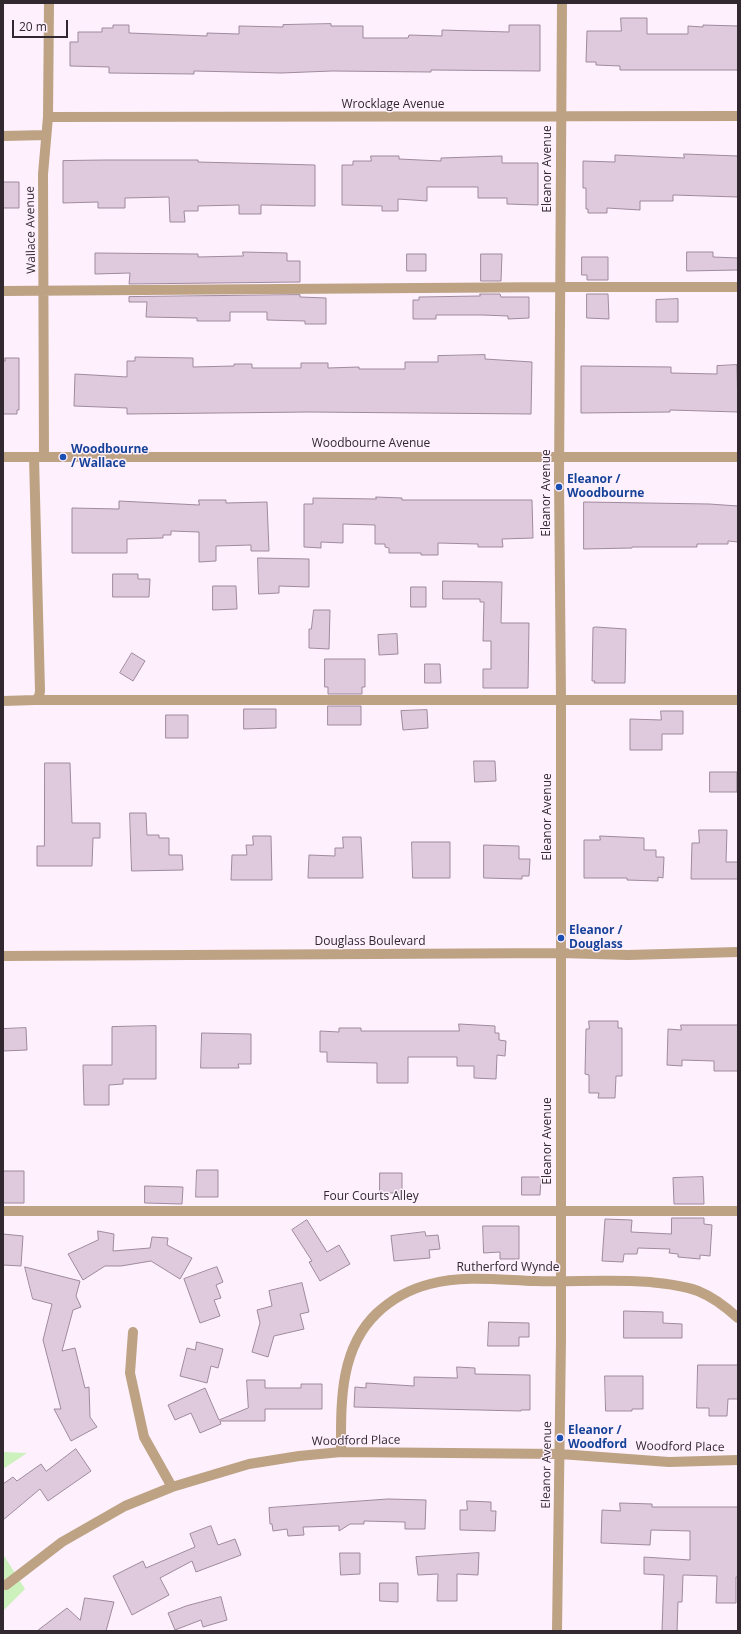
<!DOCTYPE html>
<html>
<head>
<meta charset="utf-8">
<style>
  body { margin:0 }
  #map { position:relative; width:741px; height:1634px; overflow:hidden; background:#fef0fd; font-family:"Open Sans",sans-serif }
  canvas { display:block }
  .frame { position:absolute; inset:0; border:4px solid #312830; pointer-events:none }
  .scale { position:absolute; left:12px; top:20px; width:56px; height:18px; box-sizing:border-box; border:2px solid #312830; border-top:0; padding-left:5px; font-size:12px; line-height:14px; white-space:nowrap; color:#312830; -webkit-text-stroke:3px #fef0fd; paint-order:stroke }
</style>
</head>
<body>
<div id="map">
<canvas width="741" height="1634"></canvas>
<div class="frame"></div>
<div class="scale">20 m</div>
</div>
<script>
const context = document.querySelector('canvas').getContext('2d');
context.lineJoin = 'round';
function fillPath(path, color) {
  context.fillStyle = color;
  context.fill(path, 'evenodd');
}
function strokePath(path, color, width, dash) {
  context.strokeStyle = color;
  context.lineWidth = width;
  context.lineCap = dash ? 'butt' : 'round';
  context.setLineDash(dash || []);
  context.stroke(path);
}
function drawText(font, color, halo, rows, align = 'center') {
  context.font = font + ' "Open Sans",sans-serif';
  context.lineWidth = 3;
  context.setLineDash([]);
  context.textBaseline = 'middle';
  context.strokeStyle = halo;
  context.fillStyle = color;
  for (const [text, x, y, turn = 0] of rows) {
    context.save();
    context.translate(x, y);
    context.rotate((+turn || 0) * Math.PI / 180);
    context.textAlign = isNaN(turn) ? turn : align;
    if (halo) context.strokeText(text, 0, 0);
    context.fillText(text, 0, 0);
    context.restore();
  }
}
fillPath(new Path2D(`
  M3 1452 27 1453 3 1469Z
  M3 1554 25 1589 3 1611Z`), '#cdf1bd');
const building = new Path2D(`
  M621 18H647V34H688V26L703 27V25L738 26V70H620V66L596 65V62H586L587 31H621Z
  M331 24V26H363V38H408L409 35 442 36V30L509 32V25H540V71L431 70V72L332 71 281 73 194 71V74L109 73V67L70 66V42H78V32H102V28H113V25H129V33L207 36V33L239 34V26L283 27V25Z
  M684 154 738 156V197L673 195V201H640V210L607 208V213H588V209H586V188H583V161L615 162V155L684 158Z
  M371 156H399V159L441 161V158L502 156V163H538V205L507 204V198H478V187H427V201L398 199V211H382V206L342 205V165H353V161H371Z
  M104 160H198V162L315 165V206L261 205V214H239V205L198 206V211H184L185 222H170L169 197 125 198V208H98V202L63 203V161Z
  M3 182H19V208H3Z
  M243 252 287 253V261H300V282L129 284 130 273 95 274V253L198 254V257L243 256Z
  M687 252H713V257L738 258V270L687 271Z
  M407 254H426V271H407Z
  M481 254H502L501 281H481Z
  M582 257H608V280H587V275H582Z
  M480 294H500L501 297H529V318L508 319V316L483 315H436V319H413V300H419V297L480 296Z
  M587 294H608L609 319 587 318Z
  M300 295V297L326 298V324H305V321L267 320V312H230V321H197V318L146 317 147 302H129V297Z
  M678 299V322H656V300Z
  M485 355V359L532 362 531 414 309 412 127 414V408L74 406 75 374 127 377V361H135V357L193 358V367L234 366V364H252V368H301V363H328V368L359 367V369H405V362H438V356Z
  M5 358H19V410H17V414H3V361H5Z
  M737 365 738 412 670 410V412L581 413V366L671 367V373L717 374V366Z
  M376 497 402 498V500H532L533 538 502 539 503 547H478V544L438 543V555H421V553H389V548L385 547V544H375V525L343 524V543L321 542V548L304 547V504H313V498L376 499Z
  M199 500H226V503L267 502 269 551H251V545L216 546V561L199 562V532L171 531V535H163V538L127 539V553H72V508L119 509V501L199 505Z
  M584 502 709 504 738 506V542L728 541V544H697V547H632V548L584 549Z
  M258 558 309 559V587L279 586V593L259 594Z
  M113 574H138V579H150L149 597H113Z
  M443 581 502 582 501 623H529L528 688H483V669H491V641H483L484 602H480V599H443Z
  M213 586H236L237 609 213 610Z
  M411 587H426V607H411Z
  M314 610H330L329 649 309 648V629H311Z
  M596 627 626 629 625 683H594L595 681H592L593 628Z
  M397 634 398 654 379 655 378 635Z
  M132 653 145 661 133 681 120 673Z
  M325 659H365V687H362V694H328V687H325Z
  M425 664H440L441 683H425Z
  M328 706H361V725H328Z
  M244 709H276V728L244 729Z
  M427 710 428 728 403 730 401 711Z
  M661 711H683V734H662V750H630V719L661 720Z
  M166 715H188V738H166Z
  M474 761H495L496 781 475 782Z
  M45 763H70L72 823H100V838H93L92 866H37V846H44Z
  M710 772H737V792H710Z
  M130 813H146L147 835H159V838H169V855H182L183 870 132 871Z
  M699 830H727L726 862H738V879H691L692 843H699Z
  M253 836H271L272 880H231L232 855H247L246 845H253Z
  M600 836 644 838V850H656V857H664L663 878 658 877V881L627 880V878H584V840H600Z
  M343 837H361L363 878H308L309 855 335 856V848H343Z
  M412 842H450V878H413Z
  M484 845 519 846V859H530L529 876H522V879L484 878Z
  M589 1021H618V1028H622V1076H616L615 1098H598L599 1093H589V1075L585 1074 586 1029H589Z
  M459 1024 495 1026V1033H499V1040L506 1041 505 1056 497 1055 496 1079 474 1078V1066H457V1057H408V1083H377V1063L327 1062V1052H320V1031L339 1032V1028H361V1031H459Z
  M681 1025H738V1071H714V1061L682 1060V1066L667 1065 668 1029 681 1030Z
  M156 1026V1079H123V1084L109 1085V1105H84L83 1065H112V1027Z
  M26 1028 27 1050 3 1051V1029Z
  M202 1033 251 1034V1064H238L239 1068H201Z
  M197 1170H218V1197H196Z
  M4 1171H24V1203H3Z
  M380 1173H402V1193H380Z
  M522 1177H541L540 1195H522Z
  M703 1177 704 1204H674L673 1178Z
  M145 1186 183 1187 182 1204 145 1203Z
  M672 1218H704V1224L712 1225 710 1256 700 1255V1259L678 1257V1254L669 1253 670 1249 638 1248 637 1254H624L623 1262 602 1261 605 1219 632 1220 631 1232 671 1234Z
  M307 1220 327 1252 339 1245 350 1264 320 1281 309 1262 312 1261 292 1230Z
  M483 1226H519V1259H500V1252L484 1253Z
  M98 1231 114 1234 113 1251 150 1248 152 1237 168 1238 167 1245 192 1258 180 1279 151 1261 121 1266H105L83 1280 68 1254 98 1240Z
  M425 1232 426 1236 438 1235 440 1249 429 1250 430 1258 394 1261 391 1236Z
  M3 1234 23 1236 21 1266 3 1265Z
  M25 1267 80 1281 76 1296 81 1307 73 1310 62 1351 75 1348 85 1388 89 1387 90 1417 97 1427 71 1441 54 1409H61L43 1340 52 1304 33 1299Z
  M217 1267 223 1282 216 1285 221 1298 214 1300 220 1316 200 1323 184 1279Z
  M302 1283 309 1312 300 1314 304 1329 274 1336 268 1357 252 1352 260 1323 257 1310 272 1306 269 1291Z
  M624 1311 663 1312V1323L682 1324V1338H624Z
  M489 1322 529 1323V1337H519V1346H488Z
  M197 1342 223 1349 218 1368 211 1366 207 1383 180 1376 187 1348 195 1350Z
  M698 1365H738V1399H728L727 1416H709V1408H697Z
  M457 1367 475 1368V1374L530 1375V1410H521V1411L354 1407 355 1387 366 1388V1383L414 1386V1377L457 1378Z
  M605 1376H643V1409H632V1411H606Z
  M247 1380H265V1388H301V1384H322V1409H265V1421H220L221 1424 200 1433 191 1413 175 1420 168 1405 205 1388 219 1420 248 1408Z
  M76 1449 91 1471 48 1501 40 1489 3 1520V1484L13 1477 17 1481 41 1464 46 1471Z
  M388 1499 426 1500 425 1529H405V1522L364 1521V1524H350L339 1531V1526L303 1527 304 1535 288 1536 287 1529 273 1531 272 1524H270L269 1508Z
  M467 1501 491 1502V1511H496L495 1531 460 1530V1510H467Z
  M620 1503 652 1504V1507H738V1577H736V1603H716L717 1576 683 1575 682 1602H678L677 1631H662L664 1575 644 1574V1557L690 1560V1531L651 1530 650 1545 601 1543 602 1510 620 1511Z
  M211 1526 218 1545 235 1539 241 1555 196 1572 192 1561 160 1578 169 1595 132 1615 113 1576 143 1561 146 1568 195 1547 190 1534Z
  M340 1553H360V1574L341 1575Z
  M479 1553 478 1575 457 1574V1601H437L438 1574 418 1575 416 1557Z
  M380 1583H398V1602L380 1601Z
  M221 1597 227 1620 203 1627 201 1620 175 1630 168 1613 186 1606Z
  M85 1598 114 1602 106 1631H37L67 1608 80 1620Z`);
fillPath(building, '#dfc9dd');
strokePath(building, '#9f8a9d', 1);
strokePath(new Path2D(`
  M48 117 738 116
  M3 136 46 135
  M3 291 560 287H738
  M3 457H738
  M44 457 43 174 48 117 49 3
  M35 700H738
  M3 701 35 700 39 697 40 691 34 457
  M3 956 561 953 628 955 738 952
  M3 1211H738
  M133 1332 130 1373 144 1437 172 1487
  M341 1452C341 1404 339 1349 377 1313 392 1299 410 1289 430 1284 464 1275 501 1280 535 1281 574 1282 612 1279 650 1282 666 1284 683 1285 698 1291 713 1297 726 1307 738 1318
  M6 1585 62 1542 125 1506 172 1487 249 1464 299 1456 341 1452 560 1454 669 1462 738 1460
  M557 1631 561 1339V699L559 479 562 3`), '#bda284', 10);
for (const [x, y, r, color] of [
  [63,457,4,"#1a4fb4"],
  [559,487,4,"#1a4fb4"],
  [561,938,4,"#1a4fb4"],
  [560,1438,4,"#1a4fb4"]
]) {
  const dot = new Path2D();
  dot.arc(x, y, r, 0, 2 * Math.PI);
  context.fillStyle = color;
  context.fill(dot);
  strokePath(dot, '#fef0fd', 1.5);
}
drawText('12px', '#312830', '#fef0fd', [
  ["Wrocklage Avenue",393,105],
  ["Eleanor Avenue",548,169,-90],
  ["Wallace Avenue",31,230,-91],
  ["Woodbourne Avenue",371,444],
  ["Eleanor Avenue",547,493,-90],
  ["Eleanor Avenue",548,817,-90],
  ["Douglass Boulevard",370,942],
  ["Eleanor Avenue",548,1141,-90],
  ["Four Courts Alley",371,1197],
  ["Rutherford Wynde",508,1268],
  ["Woodford Place",356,1441,-1],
  ["Woodford Place",680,1447,1],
  ["Eleanor Avenue",547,1465,-89]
]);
drawText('bold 12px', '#164399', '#fef0fd', [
  ["Woodbourne",71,450],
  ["/ Wallace",71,464],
  ["Eleanor /",567,480],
  ["Woodbourne",567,494],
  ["Eleanor /",569,931],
  ["Douglass",569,945],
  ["Eleanor /",568,1431],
  ["Woodford",568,1445]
], 'left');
</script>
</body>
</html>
